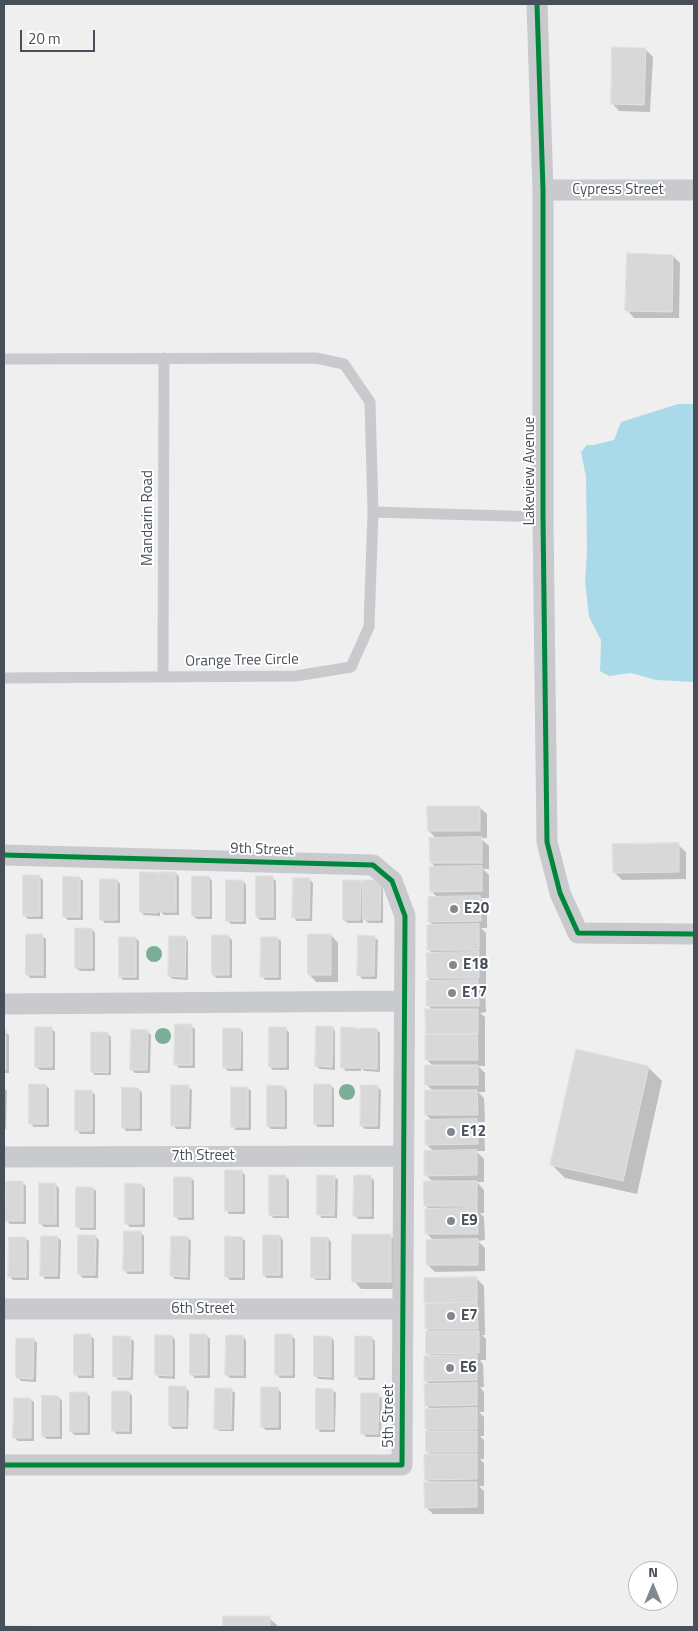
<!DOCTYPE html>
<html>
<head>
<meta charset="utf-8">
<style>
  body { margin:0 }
  #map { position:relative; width:698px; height:1631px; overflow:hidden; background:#efefef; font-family:"Titillium Web",sans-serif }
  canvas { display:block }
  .frame { position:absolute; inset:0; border:5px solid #47505a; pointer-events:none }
  .north { position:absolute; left:628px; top:1561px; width:50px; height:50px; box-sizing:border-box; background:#fff; border:1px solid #b5b9bd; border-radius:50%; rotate:0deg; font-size:14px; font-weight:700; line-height:20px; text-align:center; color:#47505a }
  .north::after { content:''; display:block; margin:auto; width:18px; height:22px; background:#82888e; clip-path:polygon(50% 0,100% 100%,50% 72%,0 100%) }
  .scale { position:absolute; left:20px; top:30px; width:75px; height:22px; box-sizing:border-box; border:2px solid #47505a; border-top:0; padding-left:6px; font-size:15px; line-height:18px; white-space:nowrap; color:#47505a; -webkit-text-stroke:4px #fff; paint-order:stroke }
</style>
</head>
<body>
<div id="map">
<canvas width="698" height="1631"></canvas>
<div class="frame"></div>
<div class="north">N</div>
<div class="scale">20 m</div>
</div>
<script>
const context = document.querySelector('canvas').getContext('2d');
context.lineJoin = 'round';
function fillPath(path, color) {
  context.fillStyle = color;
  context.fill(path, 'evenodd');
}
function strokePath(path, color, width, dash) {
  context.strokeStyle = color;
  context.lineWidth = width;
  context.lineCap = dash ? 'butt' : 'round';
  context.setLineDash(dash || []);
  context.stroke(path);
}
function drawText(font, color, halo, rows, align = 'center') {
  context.font = font + ' "Titillium Web",sans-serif';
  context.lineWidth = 4;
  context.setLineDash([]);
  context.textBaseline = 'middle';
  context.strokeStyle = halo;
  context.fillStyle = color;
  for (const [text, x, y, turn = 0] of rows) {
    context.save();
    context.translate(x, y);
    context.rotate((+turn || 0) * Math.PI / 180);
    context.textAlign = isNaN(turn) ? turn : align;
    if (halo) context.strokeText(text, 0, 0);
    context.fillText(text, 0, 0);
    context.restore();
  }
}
fillPath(new Path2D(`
  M678 404H694V682L656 680 631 673 609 676 600 671 601 640 589 617 585 581 587 553 586 477 581 452 587 445H594L614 440 621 422Z`), '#aad9e9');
fillPath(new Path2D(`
  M645 49 653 57 650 112 619 111 612 103Z
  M673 256 680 263 679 318H634L627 310Z
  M479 807 487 814V838H480L489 846V869H483L489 875V898H480L487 905V928H481L486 933V956H481L486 961V984L481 985 485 989 486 1012 480 1013 485 1017V1066H478L485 1073V1092H478L484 1098 485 1122H478L484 1128 485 1151H476L484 1159V1182H477L484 1190V1213H480L484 1217 485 1240 478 1241 485 1248V1271L435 1272 427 1264 434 1241 426 1233 430 1210 426 1206 433 1182 426 1175 434 1152 426 1144 433 1121 426 1115 433 1091 426 1084 433 1066 426 1059V1010H432L428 1005 432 982 428 978 433 954 428 949 434 926 429 921 438 898 431 891 436 868 431 862 437 839 429 831Z
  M678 845 686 852V879L622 880 614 872Z
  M157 873 160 877 176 873 179 877V915H164L160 911V916L144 915 141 912Z
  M40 877 43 880V919H28L24 915Z
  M209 877 212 881V919H197L193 916Z
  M80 878 83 881V920H68L64 916Z
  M272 878 276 881V920H260L257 916Z
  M309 879 313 883 312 921H297L294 918Z
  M117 880 120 884V923H105L101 919Z
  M243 881 246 885V924H231L227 920Z
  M360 881 364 885 383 884V923H368L363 918V923H348L344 920Z
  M92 929 95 933V971H80L76 968Z
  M331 935 338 943V982H316L309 974Z
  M42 936 46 939V978H30L27 974Z
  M185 937 188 941V980L173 979 169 976Z
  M229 937 232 940V978H217L213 975Z
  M374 937 378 940 377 979H362L359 975Z
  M136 938 139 941V980H123L120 976Z
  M277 938 281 941V980H265L262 976Z
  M191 1026 195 1029V1068H179L176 1064Z
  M332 1027 335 1031V1070L320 1069 316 1066Z
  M285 1028 289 1032V1070H273L270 1067Z
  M52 1029 55 1032V1070H40L36 1067Z
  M240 1029 243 1032V1071H228L224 1067Z
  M358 1029 361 1032 376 1029 380 1033V1072L365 1071 361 1068V1071H346L342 1067Z
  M4 1031 9 1035V1073H4Z
  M147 1031 151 1035 150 1073H135L132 1070Z
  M107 1033 111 1037V1075H95L92 1072Z
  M648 1067 662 1081 637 1194 565 1178 551 1164Z
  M46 1085 49 1089V1127H34L30 1123Z
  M331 1085 334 1089V1127H318L315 1124Z
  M188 1087 192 1090 191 1129H176L173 1125Z
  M284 1087 287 1091V1129H271L268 1126Z
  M377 1087 381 1090 380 1129H365L361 1125Z
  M4 1088 7 1091 6 1129H4Z
  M248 1088 251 1091V1130H236L233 1127Z
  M138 1089 142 1092V1131H126L123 1127Z
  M92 1091 95 1095V1134H80L77 1130Z
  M242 1172 245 1175V1214H229L226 1210Z
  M285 1176 289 1180V1218H274L270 1215Z
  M334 1176 338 1180 337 1218H322L319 1215Z
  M370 1177 374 1180V1219H358L354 1215Z
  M191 1178 194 1181V1220H179L175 1216Z
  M22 1182 26 1186V1224H10L7 1221Z
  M56 1185 59 1188V1227H44L40 1223Z
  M141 1185 145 1188V1227H130L126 1223Z
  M93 1188 96 1191V1230H81L77 1226Z
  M140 1232 144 1236V1274H128L125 1271Z
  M390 1235 397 1243V1289H361L354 1281Z
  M95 1236 99 1240 98 1278H83L80 1275Z
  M280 1236 283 1240V1278H267L264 1275Z
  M57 1237 61 1240 60 1279H45L42 1275Z
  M187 1237 191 1241 190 1280 175 1279 172 1276Z
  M25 1238 29 1241V1280H13L9 1276Z
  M242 1238 245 1241V1280H230L226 1276Z
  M328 1238 331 1242V1280H316L312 1277Z
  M476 1278 484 1286 485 1335H482L486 1339V1360H480L483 1364 484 1387H480L484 1392V1412H479L484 1417V1436H480L484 1440V1459H480L484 1463V1486H479L484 1491V1514H433L426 1507 431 1484 426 1479 431 1456 427 1451 430 1432 426 1429 431 1410 426 1405 430 1385 425 1380 431 1357 428 1353 430 1332 426 1328 429 1305 426 1302Z
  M90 1335 94 1339V1378H79L75 1374Z
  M172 1336 175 1340V1379L160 1378 156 1375Z
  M207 1336 210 1339V1378H195L191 1374Z
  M242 1336 246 1340V1378H230L227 1375Z
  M292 1336 295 1339V1378H280L276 1374Z
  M331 1337 334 1341V1380L319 1379 315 1376Z
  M130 1338 134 1341 133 1380H118L115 1376Z
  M372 1338 375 1341V1380H359L356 1376Z
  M33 1339 37 1343 36 1382 21 1381 18 1378Z
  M185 1388 189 1391 188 1429H173L170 1426Z
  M277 1388 281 1392V1430H266L262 1427Z
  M231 1390 235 1393 234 1431H219L216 1428Z
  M332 1390 336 1393 335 1432H320L317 1428Z
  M129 1392 132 1396V1434H117L113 1431Z
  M87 1393 90 1397V1435H75L71 1432Z
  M378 1395 382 1398 381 1437H366L363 1433Z
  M59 1397 62 1401V1439H47L43 1436Z
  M30 1399 34 1402V1441H18L15 1438Z
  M224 1617 269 1618 277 1625V1627H224Z`), '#0003');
const building = new Path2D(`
  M612 47 646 48 644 105 611 104Z
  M627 253 673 255 672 312 625 311Z
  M427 806H480V831H428Z
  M482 837V863H430L429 838Z
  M679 843V872L613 873 612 844Z
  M482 866V891L430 892 429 867Z
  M140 872H157V913L140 912Z
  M159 872H176V912H159Z
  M23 875H40V916H23Z
  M63 876 80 877V917H63Z
  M192 876H209V916H192Z
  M256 876H273V917H256Z
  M293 878H310L309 918H292Z
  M100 879H117V920H100Z
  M226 880H243V921H226Z
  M343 880H361L360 920H343Z
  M363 880H381L380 920H363Z
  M480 896 481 921 428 922V897Z
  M479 924V950H427V925Z
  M75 928H92V968H75Z
  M26 934H43V975H26Z
  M308 934H331V975H308Z
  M212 935H229V975H212Z
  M358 935 375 936 374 976H357Z
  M169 936H186L185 977 168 976Z
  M119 937H136V977H119Z
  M261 937H278V977H260Z
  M479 952V978H427L426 953Z
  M478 980 479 1006H426V981Z
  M425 1009H478V1034H426Z
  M175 1024H192V1065H174Z
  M316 1026H333L332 1067 315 1066Z
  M35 1027H52V1067H35Z
  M269 1027H286V1067H269Z
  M341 1027 358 1028V1068H341Z
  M223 1028H241L240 1068H223Z
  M360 1028H377V1069L360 1068Z
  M131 1029 148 1030 147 1070H130Z
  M4 1030H6V1070H4Z
  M91 1032H108V1073L91 1072Z
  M477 1034 478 1060H425V1035Z
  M576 1049 649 1066 623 1181 550 1165Z
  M425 1065H478V1085H425Z
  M29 1084H46V1124H29Z
  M314 1084H331V1124H314Z
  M171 1085H189L188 1126H171Z
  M267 1085 284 1086V1126H267Z
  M361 1085H378L377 1126H360Z
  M122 1087 139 1088V1128H122Z
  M231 1087H248V1127H231Z
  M75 1090H92V1131H75Z
  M425 1090H477L478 1115H425Z
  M477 1119 478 1144 425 1145V1120Z
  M477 1150V1175L424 1176V1151Z
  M225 1170H242V1211H225Z
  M269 1175H286V1216L269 1215Z
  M317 1175H335L334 1216 317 1215Z
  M354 1175H371V1216H353Z
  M174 1177H191V1217H174Z
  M6 1181H23V1221H5Z
  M424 1181H477V1206H424Z
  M39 1183H56V1224H39Z
  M125 1183 142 1184V1224H125Z
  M76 1187H93V1227H76Z
  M477 1208 478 1234H425V1209Z
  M124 1231H141V1271H123Z
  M352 1234H391V1282H352Z
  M78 1235H96L95 1275H78Z
  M263 1235H280V1275H263Z
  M41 1236H58L57 1276H40Z
  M171 1236H188L187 1277 170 1276Z
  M225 1236 242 1237V1277H225Z
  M9 1237H26V1277H8Z
  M311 1237H328V1278H311Z
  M478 1239V1265H426V1240Z
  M477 1277V1302L424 1303V1278Z
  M477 1303 478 1329H425V1304Z
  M426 1331H479V1353L426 1354Z
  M74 1334H91V1375H74Z
  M190 1334H207V1375H190Z
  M275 1334H292V1375H275Z
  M155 1335H172V1376L155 1375Z
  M226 1335H243V1375H225Z
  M113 1336H131L130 1377H113Z
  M314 1336H331V1377L314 1376Z
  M355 1336H372V1377H355Z
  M16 1338H34L33 1379 16 1378Z
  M477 1355V1380L424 1381V1356Z
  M477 1383V1405L425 1406 424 1384Z
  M169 1386H186V1426H169Z
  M261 1387H278V1427H261Z
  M215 1388H232L231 1429H214Z
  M316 1388 333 1389V1429H316Z
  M112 1391H129V1431H112Z
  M70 1392H87V1432H70Z
  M361 1393H379L378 1434H361Z
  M42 1395 59 1396V1436H42Z
  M14 1398H31V1438H13Z
  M477 1408V1429H425V1409Z
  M426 1431H477V1452H426Z
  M424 1454H477V1479L425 1480Z
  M424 1482H477V1507L425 1508Z
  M223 1616H270V1627H223Z
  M4 1625 45 1627H4Z`);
fillPath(building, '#d8d8d9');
strokePath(building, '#e0e1e2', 1);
strokePath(new Path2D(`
  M4 359 316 358 344 364 370 402 373 512 369 627 351 667 296 676 4 678
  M373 512 543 517
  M163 677 164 358`), '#c9cacd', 11);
strokePath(new Path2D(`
  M537 4 543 190V517L547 842 560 893 578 933 694 934
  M543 190H694
  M4 855 373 865 392 881 405 916 402 1465H4
  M4 1004 404 1001
  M4 1157 402 1156
  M4 1309H402`), '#c9cacd', 21);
strokePath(new Path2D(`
  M537 4 543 190V517L547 842 560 893 578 933 694 934
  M4 855 373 865 392 881 405 916 402 1465H4`), '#00873e', 5);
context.fillStyle = '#7aae97';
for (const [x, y] of [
  [154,954],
  [163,1036],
  [347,1092]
]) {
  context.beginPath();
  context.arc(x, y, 8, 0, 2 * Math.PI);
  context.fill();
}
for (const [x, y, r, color] of [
  [454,909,5,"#82888e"],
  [453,965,5,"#82888e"],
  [452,993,5,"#82888e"],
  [451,1132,5,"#82888e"],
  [451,1221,5,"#82888e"],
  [451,1316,5,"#82888e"],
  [450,1368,5,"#82888e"]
]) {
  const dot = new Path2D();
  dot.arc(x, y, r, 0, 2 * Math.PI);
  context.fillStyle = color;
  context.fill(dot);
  strokePath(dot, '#fff', 2);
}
drawText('15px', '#47505a', '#fff', [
  ["Cypress Street",618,190],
  ["Lakeview Avenue",530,471,-90],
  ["Mandarin Road",148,518,-90],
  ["Orange Tree Circle",242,661,-1],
  ["9th Street",262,850,2],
  ["7th Street",203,1156],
  ["6th Street",203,1309],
  ["5th Street",389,1416,-90]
]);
drawText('bold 15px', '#47505a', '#fff', [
  ["E20",464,909],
  ["E18",463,965],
  ["E17",462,993],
  ["E12",461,1132],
  ["E9",461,1221],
  ["E7",461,1316],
  ["E6",460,1368]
], 'left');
</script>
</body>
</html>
